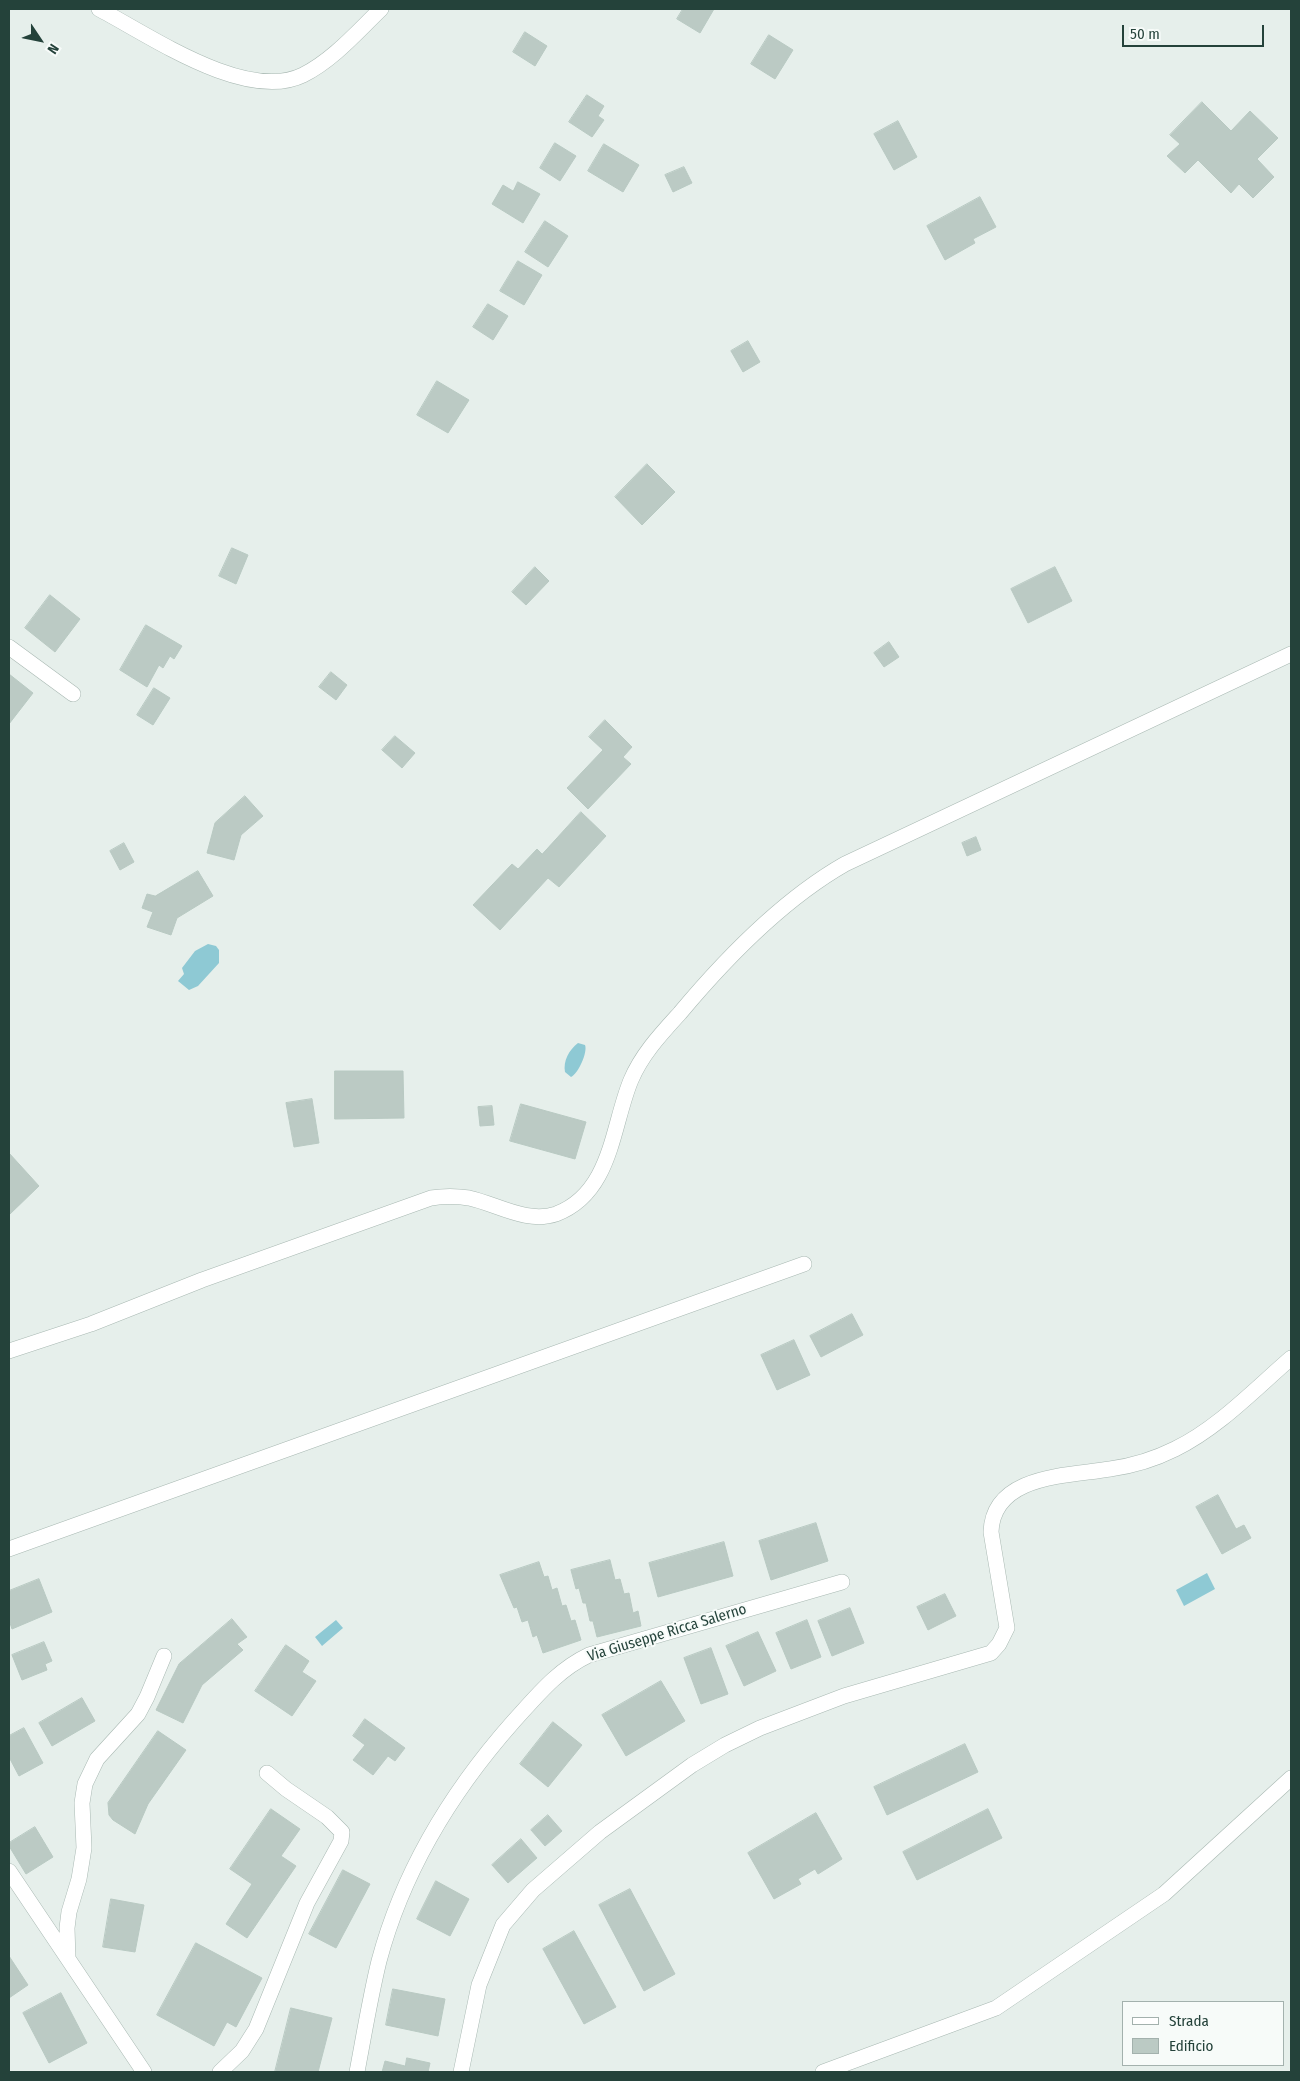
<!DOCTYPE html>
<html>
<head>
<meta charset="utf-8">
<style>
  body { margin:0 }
  #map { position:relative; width:1300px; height:2081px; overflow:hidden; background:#e6efeb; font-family:"Fira Sans Condensed",sans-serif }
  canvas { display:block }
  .frame { position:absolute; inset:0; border:10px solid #24423a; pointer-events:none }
  .legend { position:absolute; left:1122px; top:2001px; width:162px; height:65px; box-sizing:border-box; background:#f7fbf9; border:1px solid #a3b1ad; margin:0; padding:6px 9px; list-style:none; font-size:15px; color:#24423a }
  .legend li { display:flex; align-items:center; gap:10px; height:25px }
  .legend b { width:25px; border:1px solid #a3b1ad }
  .north { position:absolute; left:15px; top:15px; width:50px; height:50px; -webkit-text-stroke:4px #f7fbf9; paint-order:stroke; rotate:124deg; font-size:14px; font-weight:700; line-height:20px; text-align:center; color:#24423a }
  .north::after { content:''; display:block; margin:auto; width:18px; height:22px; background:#24423a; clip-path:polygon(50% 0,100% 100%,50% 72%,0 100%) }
  .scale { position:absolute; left:1122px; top:25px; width:142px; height:22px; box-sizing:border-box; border:2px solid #24423a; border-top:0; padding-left:6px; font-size:15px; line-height:18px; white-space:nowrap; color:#24423a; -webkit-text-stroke:4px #f7fbf9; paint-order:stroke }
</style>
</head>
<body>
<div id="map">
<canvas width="1300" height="2081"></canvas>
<div class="frame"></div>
<ul class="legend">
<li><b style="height:6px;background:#fff"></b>Strada</li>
<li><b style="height:14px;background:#bbcac4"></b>Edificio</li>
</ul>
<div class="north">N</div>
<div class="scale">50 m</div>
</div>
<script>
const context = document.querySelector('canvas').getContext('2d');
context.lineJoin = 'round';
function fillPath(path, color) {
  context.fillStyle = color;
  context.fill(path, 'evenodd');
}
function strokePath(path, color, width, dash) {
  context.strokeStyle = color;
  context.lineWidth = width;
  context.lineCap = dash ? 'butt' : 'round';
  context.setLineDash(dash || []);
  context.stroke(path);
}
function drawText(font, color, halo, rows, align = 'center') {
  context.font = font + ' "Fira Sans Condensed",sans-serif';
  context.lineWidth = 4;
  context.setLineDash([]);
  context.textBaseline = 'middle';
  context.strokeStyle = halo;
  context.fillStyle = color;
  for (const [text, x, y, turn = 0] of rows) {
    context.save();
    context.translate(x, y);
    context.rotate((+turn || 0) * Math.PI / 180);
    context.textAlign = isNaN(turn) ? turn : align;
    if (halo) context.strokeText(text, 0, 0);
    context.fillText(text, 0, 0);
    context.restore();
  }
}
fillPath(new Path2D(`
  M208 944 216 946 219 950V963L198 986 189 990 178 981 184 974 182 968 195 951Z
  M578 1043 585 1045C588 1052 578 1074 571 1077L565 1072C563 1061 569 1050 578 1043Z
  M1207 1573 1215 1589 1184 1606 1176 1590Z
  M336 1620 343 1628 322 1646 315 1637Z`), '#8ec9d4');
const building = new Path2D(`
  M683 9H714L700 33 677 19Z
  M525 32 547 46 535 66 513 52Z
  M769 35 793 50 775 79 751 64Z
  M587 95 604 106 598 116 604 120 592 137 569 122Z
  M1202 102 1231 131 1250 111 1278 138 1257 159 1274 177 1253 198 1239 184 1231 193 1198 160 1185 173 1167 156 1180 144 1170 135Z
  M898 121 917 157 894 170 874 134Z
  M555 143 576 156 560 181 540 168Z
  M604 144 639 165 623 192 588 171Z
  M684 167 692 183 673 192 665 175Z
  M518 182 540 194 523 223 492 204 503 185 513 191Z
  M980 197 996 227 973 239 975 243 945 260 927 226Z
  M545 221 568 236 548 267 525 252Z
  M518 261 542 275 524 305 500 291Z
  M488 304 508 316 493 340 473 327Z
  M748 341 760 362 743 372 731 351Z
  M437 381 469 400 448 433 417 415Z
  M647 464 675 492 642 525 615 497Z
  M232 548 248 555 236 584 219 576Z
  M535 567 549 581 526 605 512 592Z
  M1055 567 1072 601 1028 623 1011 589Z
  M50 595 80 619 55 652 25 628Z
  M146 625 182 646 174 659 170 656 163 668 159 665 147 687 120 670Z
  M889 642 899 657 884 667 874 653Z
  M331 672 347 685 336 700 319 687Z
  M9 674 33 693 9 724Z
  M154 688 170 698 153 725 137 715Z
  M605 720 632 747 623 757 631 764 588 809 567 788 603 750 589 737Z
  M395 736 415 753 402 768 382 750Z
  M245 796 263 816 241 835 234 860 207 853 215 823Z
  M581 812 606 836 559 887 548 878 500 930 473 905 512 864 518 869 537 849 542 854Z
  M976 837 981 850 967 856 962 843Z
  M124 843 134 862 120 870 110 851Z
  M198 871 213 896 177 918 171 935 147 927 153 912 142 908 147 894 155 896Z
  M335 1071H403L404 1118 335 1119Z
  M312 1099 319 1143 294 1147 286 1103Z
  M521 1104 586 1122 575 1159 510 1141Z
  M492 1106 494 1125 480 1126 478 1107Z
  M9 1153 39 1186 9 1215Z
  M852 1314 863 1335 821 1357 810 1336Z
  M794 1340 810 1375 777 1390 761 1355Z
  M1218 1495 1236 1529 1244 1525 1251 1538 1222 1554 1196 1507Z
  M816 1523 828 1561 771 1580 759 1541Z
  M724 1542 733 1576 658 1597 649 1563Z
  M610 1560 615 1580 620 1579 624 1594 629 1593 633 1613 638 1611 641 1626 597 1637 593 1621H590L586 1603H583L579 1588 576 1589 571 1570Z
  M539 1562 544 1577 548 1576 552 1590 557 1588 562 1606 566 1605 571 1621 575 1620 581 1640 543 1653 537 1635 533 1637 528 1620 522 1622 517 1607 514 1608 500 1575Z
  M39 1579 52 1612 12 1629 9 1620V1591Z
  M945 1594 956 1616 928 1630 917 1607Z
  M850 1608 864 1643 832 1656 818 1621Z
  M232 1619 247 1637 237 1644 243 1650 202 1685 183 1723 156 1710 179 1664Z
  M807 1620 821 1657 791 1669 776 1633Z
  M758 1632 776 1671 744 1686 726 1646Z
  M44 1642 52 1661 45 1664 47 1670 22 1680 12 1655Z
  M286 1645 309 1661 302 1672 316 1681 292 1716 255 1691Z
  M711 1648 728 1694 701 1704 684 1658Z
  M661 1681 685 1721 626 1756 602 1715Z
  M82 1698 95 1721 52 1746 39 1723Z
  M365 1719 405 1748 395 1761 388 1756 373 1775 353 1760 365 1745 353 1736Z
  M553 1722 582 1745 548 1787 520 1764Z
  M24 1728 43 1763 19 1776 9 1757V1736Z
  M158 1731 186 1750 148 1804 135 1834 113 1820 109 1815 108 1803Z
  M965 1744 978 1772 887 1815 874 1787Z
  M271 1809 300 1829 281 1856 296 1866 247 1938 226 1924 252 1884 230 1869Z
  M988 1809 1002 1838 917 1880 903 1852Z
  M816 1813 842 1859 818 1874 815 1869 798 1879 801 1884 774 1899 748 1853Z
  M548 1815 562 1831 545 1846 531 1830Z
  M35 1827 53 1857 26 1874 9 1846V1843Z
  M521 1839 537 1858 508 1883 492 1865Z
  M343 1870 370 1884 336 1948 309 1934Z
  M436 1881 469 1899 450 1936 417 1919Z
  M630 1889 675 1974 644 1991 599 1905Z
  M111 1899 144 1905 135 1952 103 1947Z
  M574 1931 616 2007 584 2024 543 1949Z
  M196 1943 262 1978 236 2027 227 2022 214 2046 157 2015Z
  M9 1956 28 1985 9 1998Z
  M393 1989 445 1999 438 2036 386 2025Z
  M61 1993 87 2043 49 2063 23 2013Z
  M291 2008 332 2018 318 2072H275Z
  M407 2058 430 2063 428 2072H382L385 2061 405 2066Z`);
fillPath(building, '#bbcac4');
strokePath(building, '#b8c9c2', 1);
const street = new Path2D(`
  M99 9C149 35 246 103 303 75 333 60 357 32 381 9
  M9 647 73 694
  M9 1351 91 1324 202 1280 431 1198C444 1196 456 1196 469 1198 497 1204 527 1224 556 1214 612 1193 612 1125 631 1080 642 1054 661 1034 680 1013 726 958 782 900 845 864L1291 654
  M9 1549 804 1264
  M9 1871 144 2072
  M68 1959 67 1928 69 1912 79 1879 84 1848 82 1803 85 1784 97 1759 138 1714 147 1697 164 1656
  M220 2072 242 2051 256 2029 307 1903 341 1841 342 1832 327 1817 286 1789 267 1773
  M357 2072C364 2035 370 1998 379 1961 403 1871 452 1791 513 1722 536 1697 557 1670 589 1655L842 1582
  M461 2072 479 1985 503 1925 533 1890 600 1832 692 1765 725 1745 760 1728 844 1696 991 1653 999 1644 1007 1628 991 1532C993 1474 1069 1476 1110 1469 1132 1466 1155 1459 1175 1449 1218 1428 1254 1390 1291 1358
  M823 2072 996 2008 1164 1894 1291 1778`);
strokePath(street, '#a8b8b2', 16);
strokePath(street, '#fff', 15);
drawText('15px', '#24423a', '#f7fbf9', [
  ["Via Giuseppe Ricca Salerno",667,1633,-17]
]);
</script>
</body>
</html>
